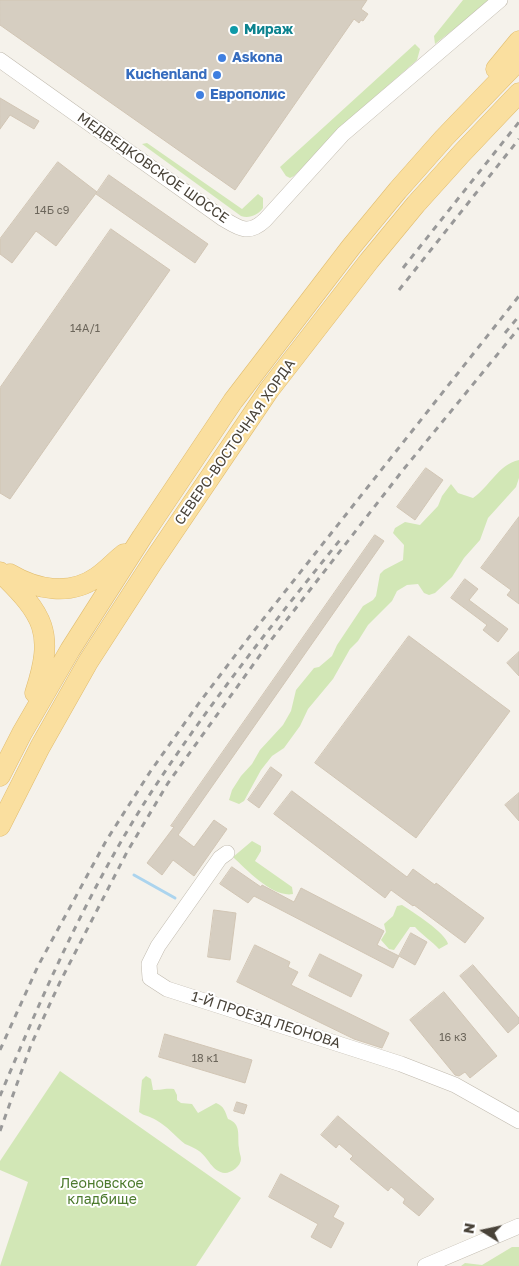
<!DOCTYPE html>
<html>
<head>
<meta charset="utf-8">
<style>
  body { margin:0 }
  #map { position:relative; width:519px; height:1266px; overflow:hidden; background:#f5f2eb; font-family:"Golos Text",sans-serif }
  canvas { display:block }
  .north { position:absolute; left:459px; top:1206px; width:50px; height:50px; -webkit-text-stroke:4px #fff; paint-order:stroke; rotate:280deg; font-size:14px; font-weight:700; line-height:20px; text-align:center; color:#494339 }
  .north::after { content:''; display:block; margin:auto; width:18px; height:22px; background:#494339; clip-path:polygon(50% 0,100% 100%,50% 72%,0 100%) }
</style>
</head>
<body>
<div id="map">
<canvas width="519" height="1266"></canvas>
<div class="north">N</div>
</div>
<script>
const context = document.querySelector('canvas').getContext('2d');
context.lineJoin = 'round';
function fillPath(path, color) {
  context.fillStyle = color;
  context.fill(path, 'evenodd');
}
function strokePath(path, color, width, dash) {
  context.strokeStyle = color;
  context.lineWidth = width;
  context.lineCap = dash ? 'butt' : 'round';
  context.setLineDash(dash || []);
  context.stroke(path);
}
function drawText(font, color, halo, rows, align = 'center') {
  context.font = font + ' "Golos Text",sans-serif';
  context.lineWidth = 4;
  context.setLineDash([]);
  context.textBaseline = 'middle';
  context.strokeStyle = halo;
  context.fillStyle = color;
  for (const [text, x, y, turn = 0] of rows) {
    context.save();
    context.translate(x, y);
    context.rotate((+turn || 0) * Math.PI / 180);
    context.textAlign = isNaN(turn) ? turn : align;
    if (halo) context.strokeText(text, 0, 0);
    context.fillText(text, 0, 0);
    context.restore();
  }
}
fillPath(new Path2D(`
  M463 0H491L435 44 434 36Z
  M415 44 420 49 417 60 354 115 294 176 290 178 286 176 280 167Z
  M147 143 242 209 258 194 263 198V208C258 215 249 219 241 216L142 144Z
  M519 460V478L516 487 488 518 480 540 464 558 452 577 435 593 429 595 424 593 418 584 407 585 397 591 392 601 368 625 358 641 350 649 333 679 308 709 300 726 284 748 272 756 261 770 244 801 239 804 229 800 232 790 241 776 252 764 260 750 283 725 291 711 296 690 314 668 319 667 332 656 337 645 363 606 373 600 376 596 380 574 384 570 403 560 404 545 393 533 395 528 405 522 420 525 438 506 442 496 451 484 458 493 473 498C490 486 498 465 519 460Z
  M252 841 261 846V851L255 861 292 887 293 894C273 898 247 870 233 857Z
  M402 905C413 912 446 933 448 944L439 949C432 941 423 936 415 927H410L394 950 389 949 381 940 386 932 384 924 393 916 397 906Z
  M60 1071 241 1198 196 1266H0L28 1182 0 1170V1161Z
  M146 1076 151 1079 153 1090C162 1090 164 1088 174 1089L177 1095V1100L181 1103 192 1104 198 1113 216 1103C224 1106 225 1111 228 1119 242 1124 237 1136 239 1148 239 1152 241 1156 241 1159 241 1166 231 1173 225 1173 212 1172 208 1157 199 1151 195 1148 190 1146 185 1144 175 1136 167 1126 156 1120 150 1116 144 1116 139 1112L142 1080Z
  M512 1247H519V1266H461L465 1263 482 1265Z`), '#d2e7b6');
strokePath(new Path2D(`
  M134 875 175 898`), '#abd4ee', 3);
const building = new Path2D(`
  M0 0H367L361 9 368 14 363 21 361 20 359 23 354 19 235 190 0 25Z
  M0 98 39 121 34 129 10 115 0 129Z
  M58 162 97 192 56 246 36 231 12 263 0 254V239Z
  M109 175 208 244 195 263 96 194Z
  M111 229 170 270 10 499 0 493V388Z
  M426 468 443 480 415 520 397 507Z
  M519 517V604L507 595 511 590 481 568Z
  M375 535 384 541 178 835 194 847 214 820 227 829 194 876 173 860 162 875 147 863 174 827 171 826Z
  M465 579 478 589 469 600 508 629 498 642 483 630 487 625 451 598Z
  M409 636 510 711 416 838 315 763Z
  M519 652V676L507 663Z
  M271 767 282 775 259 808 248 800Z
  M292 791 407 877 413 869 435 885 436 883 484 918 465 943 414 905 413 906 391 890 385 898 274 814Z
  M519 793V821L505 805Z
  M232 867 261 887 262 885 294 902 301 888 384 931 377 945 399 956 393 968 254 896 248 903 220 884Z
  M214 910 236 913 230 960 208 957Z
  M411 933 427 942 415 965 399 956Z
  M255 945 290 962 288 967 298 972 291 985 389 1033 382 1048 354 1039 237 982Z
  M320 954 362 975 351 997 309 976Z
  M473 965 519 1018V1023L508 1033 460 976Z
  M444 992 497 1056 470 1078 465 1072 459 1076 455 1075 410 1020Z
  M165 1034 252 1060 245 1083 159 1057Z
  M237 1102 247 1105 244 1114 234 1111Z
  M338 1116 434 1199 419 1216 403 1203 405 1199 391 1187 388 1191 350 1159 353 1156 339 1144 336 1148 321 1135Z
  M281 1174 339 1206 333 1217 344 1223 331 1248 311 1237 318 1224 269 1197Z`);
fillPath(building, '#d6cec1');
strokePath(building, '#d1c5b4', 1);
const minor = new Path2D(`
  M0 60 222 218C239 228 248 236 265 220L343 134 500 0
  M227 853 220 858 158 946 149 964 150 978 167 989 401 1064 455 1085 519 1121
  M425 1266 519 1226`);
const major = new Path2D(`
  M496 69 519 41
  M0 572C44 615 55 632 35 693
  M10 574C37 590 70 596 97 577 107 570 115 561 124 554
  M0 776 22 733 70 650 142 537 233 401 351 247 398 190 444 138 519 60
  M0 826 40 747 88 662 152 563 269 390 369 261 416 204 462 153 519 93`);
strokePath(minor, '#c0baae', 16);
strokePath(major, '#e0bc6e', 21);
strokePath(minor, '#fff', 15);
strokePath(major, '#fadf9f', 20);
strokePath(new Path2D(`
  M403 268 519 122
  M399 290 519 139
  M505 333 519 316
  M0 1050 38 966 106 841 150 772 199 703 253 632 519 296
  M0 1096C46 986 95 875 162 776 217 694 278 617 340 540
  M0 1131 31 1045 60 982 127 852 168 783 268 644 403 470 519 328`), '#999', 3, [6, 6]);
for (const [x, y, r, color] of [
  [234,30,5,"#0f9aa8"],
  [222,58,5,"#3f7fe0"],
  [217,75,5,"#3f7fe0"],
  [200,95,5,"#3f7fe0"]
]) {
  const dot = new Path2D();
  dot.arc(x, y, r, 0, 2 * Math.PI);
  context.fillStyle = color;
  context.fill(dot);
  strokePath(dot, '#fff', 2);
}
drawText('11px', '#6c665b', null, [
  ["14Б с9",52,211],
  ["14А/1",85,329],
  ["16 к3",453,1038],
  ["18 к1",205,1059]
]);
drawText('bold 14px', '#0d838f', '#fff', [
  ["Мираж",244,30]
], 'left');
drawText('bold 14px', '#366cbe', '#fff', [
  ["Askona",232,58],
  ["Kuchenland",207,75,"right"],
  ["Европолис",210,95]
], 'left');
drawText('14px', '#494339', '#fff', [
  ["МЕДВЕДКОВСКОЕ ШОССЕ",153,168,35],
  ["СЕВЕРО-ВОСТОЧНАЯ ХОРДА",235,442,-55],
  ["1-Й ПРОЕЗД ЛЕОНОВА",266,1020,18]
]);
drawText('14px', '#4c7a2d', '#fff', [
  ["Леоновское",102,1184],
  ["кладбище",102,1200]
]);
</script>
</body>
</html>
